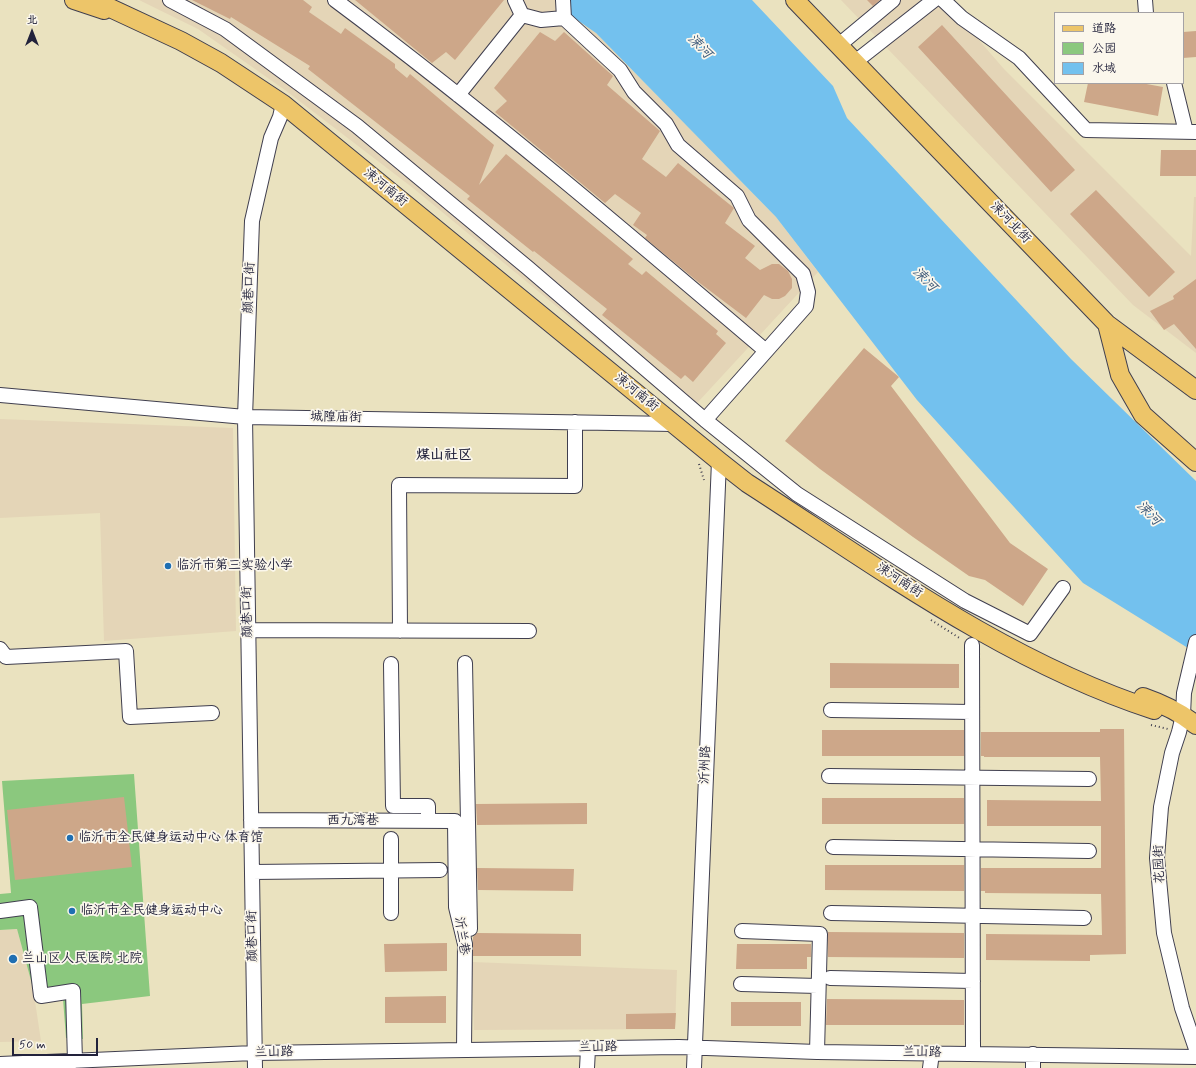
<!DOCTYPE html>
<html>
<head>
<meta charset="utf-8">
<style>
  body { margin:0 }
  #map { position:relative; width:1196px; height:1068px; overflow:hidden; background:#eae2bf; font-family:Mynerve,"LXGW WenKai TC",sans-serif }
  canvas { display:block }
  .legend { position:absolute; left:1054px; top:12px; width:130px; height:72px; box-sizing:border-box; background:#fbf7ec; border:1px solid #a4a2a5; margin:0; padding:5px 7px; list-style:none; font-size:12px; color:#22223b }
  .legend li { display:flex; align-items:center; gap:8px; height:20px }
  .legend b { width:20px; border:1px solid #a4a2a5 }
  .north { position:absolute; left:12px; top:12px; width:40px; height:40px; -webkit-text-stroke:3px #fbf7ec; paint-order:stroke; rotate:0deg; font-size:11px; font-weight:700; line-height:16px; text-align:center; color:#22223b }
  .north::after { content:''; display:block; margin:auto; width:14px; height:18px; background:#22223b; clip-path:polygon(50% 0,100% 100%,50% 72%,0 100%) }
  .scale { position:absolute; left:12px; top:1038px; width:86px; height:18px; box-sizing:border-box; border:2px solid #22223b; border-top:0; padding-left:5px; font-size:12px; line-height:14px; white-space:nowrap; color:#22223b; -webkit-text-stroke:3px #fbf7ec; paint-order:stroke }
</style>
</head>
<body>
<div id="map">
<canvas width="1196" height="1068"></canvas>
<ul class="legend">
<li><b style="height:5px;background:#edc569"></b>道路</li>
<li><b style="height:11px;background:#8bc87e"></b>公园</li>
<li><b style="height:11px;background:#73c1ee"></b>水域</li>
</ul>
<div class="north">北</div>
<div class="scale">50 m</div>
</div>
<script>
const context = document.querySelector('canvas').getContext('2d');
context.lineJoin = 'round';
function fillPath(path, color) {
  context.fillStyle = color;
  context.fill(path, 'evenodd');
}
function strokePath(path, color, width, dash) {
  context.strokeStyle = color;
  context.lineWidth = width;
  context.lineCap = dash ? 'butt' : 'round';
  context.setLineDash(dash || []);
  context.stroke(path);
}
function drawText(font, color, halo, rows, align = 'center') {
  context.font = font + ' Mynerve,"LXGW WenKai TC",sans-serif';
  context.lineWidth = 3.5;
  context.setLineDash([]);
  context.textBaseline = 'middle';
  context.strokeStyle = halo;
  context.fillStyle = color;
  for (const [text, x, y, turn = 0] of rows) {
    context.save();
    context.translate(x, y);
    context.rotate((+turn || 0) * Math.PI / 180);
    context.textAlign = isNaN(turn) ? turn : align;
    if (halo) context.strokeText(text, 0, 0);
    context.fillText(text, 0, 0);
    context.restore();
  }
}
fillPath(new Path2D(`
  M139 0H557L596 33 776 217 818 272 687 414 413 188 285 90 198 29Z
  M841 0H944L1004 69 1191 256 1194 197H1196V353L1133 305Z
  M0 419 233 428 236 631 104 641 100 513 0 518Z
  M17 929 33 988 41 1041 0 1042V930Z
  M472 962 677 970 675 1029 474 1030Z`), '#e4d5b7');
fillPath(new Path2D(`
  M134 774 150 996 82 1004 83 1039 66 1038 62 986 33 988 17 929 0 930V894L11 893 2 781Z`), '#8bc87e');
fillPath(new Path2D(`
  M569 0H752L833 86 847 118 1071 359 1196 481V653L1083 583 917 400 776 217 596 33 570 15Z`), '#73c1ee');
fillPath(new Path2D(`
  M192 0H303L312 7 309 12 341 34 345 28 395 64V68L407 78 410 74 494 145 479 185 506 154 633 259 628 264 642 275 646 271 718 331 716 334 726 343 693 382 685 375 681 379 602 315 607 309 534 251 533 252 467 199 470 196 308 69 310 66 231 17 230 19Z
  M355 0H504L455 60 446 52 432 63Z
  M867 0H880L873 6Z
  M942 25 1075 170 1051 192 918 47Z
  M1196 31V57L1183 58V32Z
  M540 32 555 41 564 32 613 76 607 85 660 131 642 159 666 177 678 163 734 208 725 223 755 246 745 258 760 270 772 264H779L788 271 792 279V288L785 296 779 299H772L764 295 746 318 697 281 645 238 647 235 633 225 641 213 615 194 605 203 495 112 507 101 494 88Z
  M1088 83H1141L1163 87 1158 116 1084 102Z
  M1161 150H1196V176H1160Z
  M1096 190 1175 272 1149 297 1070 214Z
  M1196 279V349L1174 324 1164 330 1150 311 1174 299 1173 296Z
  M864 348 899 377 891 386 1010 543 1048 569 1023 606 985 580 969 576 913 537 820 469 785 441Z
  M830 663 959 664V688H830Z
  M1100 729H1124L1126 954 1090 955V961L986 960V934L1102 935 1101 894 985 893V891H981V868H1101V826H987V800L1101 801 1100 757H984V756H981V732H1100Z
  M822 730H964V756H822Z
  M124 797 132 867 15 880 7 810Z
  M822 798H964V824H822Z
  M587 803V824L477 825 476 804Z
  M825 865H964V891L825 890Z
  M477 868 574 869 573 891 478 890Z
  M828 932 964 933V958L828 957Z
  M477 933 581 934V956H473V937Z
  M447 943V971L385 972 384 944Z
  M737 944H811V957H807V969H736Z
  M446 996V1023H385V997Z
  M827 999 964 1000V1025H826Z
  M731 1002H801V1026H731Z
  M676 1013 675 1029H626V1014Z`), '#cda789');
const minor = new Path2D(`
  M170 0 225 29 357 126 528 268 705 420 797 494 965 601 1030 634 1063 588
  M335 0C484 111 625 231 766 351
  M515 0 522 15 541 20 564 18 620 70 634 92 666 124 678 145 737 196 749 220 803 274 808 292 806 306 705 420
  M563 0 564 18
  M943 0 962 18 1019 58 1086 130 1196 132
  M1145 0 1146 13
  M839 45 893 0
  M855 62 934 0
  M1174 83 1186 132
  M458 95 522 15
  M0 395 245 417 674 424
  M248 630 529 631
  M400 631 399 485 575 486V422
  M1196 642 1184 693 1183 715 1179 732 1172 753 1161 807 1157 858 1164 933 1182 1008 1196 1049
  M972 645 973 1054
  M0 649 6 657 126 651 130 717 212 713
  M465 663 470 929
  M391 664 393 806H428V821
  M831 710 972 712
  M829 776 1089 779
  M251 820 455 821 456 907 465 944 464 1050
  M391 839V913
  M833 847 1089 851
  M252 872 440 870
  M0 911 30 907 41 996 73 991 75 1061
  M831 913 1084 918
  M742 931 820 934 817 1052
  M830 978 973 981
  M741 984 818 986
  M0 1064 254 1053 679 1047 817 1052 1196 1057
  M255 1068 245 417 252 221 271 138 280 117 283 104
  M587 1068 588 1049
  M694 1068 719 461
  M930 1068 932 1053
  M1033 1068V1054`);
const major = new Path2D(`
  M74 0 104 10
  M93 0 181 41 221 63 283 104 719 461 747 483C876 566 1006 662 1154 710
  M795 0 1107 324 1196 390
  M1107 324 1120 375 1143 415 1196 462
  M1143 697C1163 704 1180 712 1196 725`);
strokePath(minor, '#403f4f', 16);
strokePath(major, '#403f4f', 20);
strokePath(new Path2D(`
  M699 464 704 480
  M931 620 961 639
  M1151 725 1168 729`), '#403f4f', 2, [1, 3]);
strokePath(minor, '#fff', 14);
strokePath(major, '#edc569', 18);
for (const [x, y, r, color] of [
  [168,566,4,"#1f6fb2"],
  [70,838,4,"#1f6fb2"],
  [72,911,4,"#1f6fb2"],
  [13,959,5,"#1f6fb2"]
]) {
  const dot = new Path2D();
  dot.arc(x, y, r, 0, 2 * Math.PI);
  context.fillStyle = color;
  context.fill(dot);
  strokePath(dot, '#fbf7ec', 1.5);
}
drawText('13px', '#22223b', '#fbf7ec', [
  ["涑河南街",385,188,39],
  ["涑河北街",1010,223,46],
  ["颜巷口街",250,288,-88],
  ["涑河南街",636,393,39],
  ["城隍庙街",336,418,1],
  ["涑河南街",899,581,33],
  ["颜巷口街",248,612,-91],
  ["沂州路",706,765,-88],
  ["西九湾巷",353,821],
  ["花园街",1160,864,-92],
  ["颜巷口街",253,936,-91],
  ["沂兰巷",461,936,81],
  ["兰山路",598,1048,-1],
  ["兰山路",274,1053,-1],
  ["兰山路",922,1053,1]
]);
drawText('13px', '#22223b', '#fbf7ec', [
  ["临沂市第三实验小学",176,566],
  ["临沂市全民健身运动中心 体育馆",78,838],
  ["临沂市全民健身运动中心",80,911],
  ["兰山区人民医院 北院",22,959]
], 'left');
drawText('italic 14px', '#3e5a7a', '#fbf7ec', [
  ["涑河",699,47,46],
  ["涑河",924,280,46],
  ["涑河",1148,514,46]
]);
drawText('bold 14px', '#22223b', '#fbf7ec', [
  ["煤山社区",444,456]
]);
</script>
</body>
</html>
